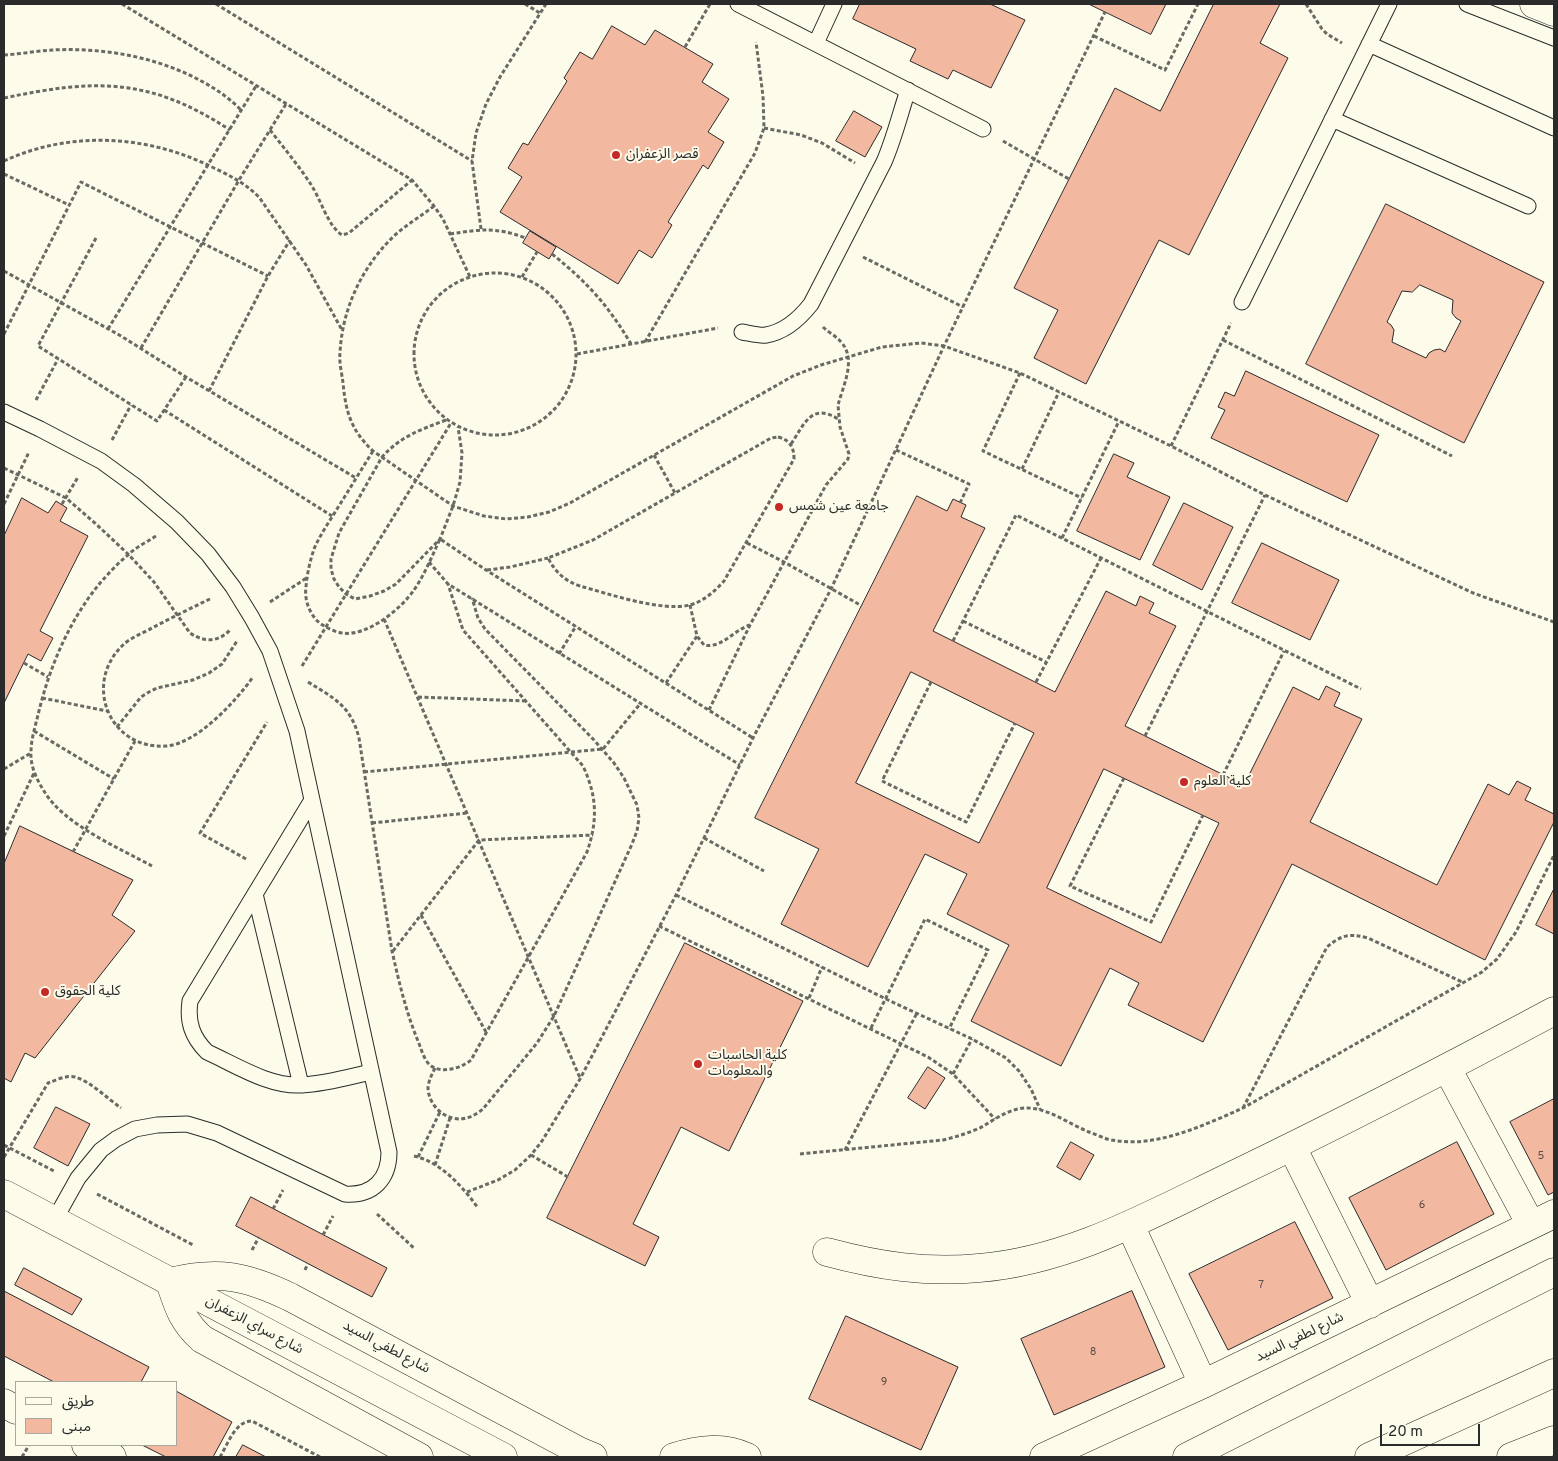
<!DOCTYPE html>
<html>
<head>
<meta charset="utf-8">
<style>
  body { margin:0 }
  #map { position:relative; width:1558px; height:1461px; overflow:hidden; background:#fdfbea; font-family:Overpass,"Noto Sans Arabic",sans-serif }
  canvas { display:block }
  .frame { position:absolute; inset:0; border:5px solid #2b2b2b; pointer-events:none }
  .legend { position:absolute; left:15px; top:1381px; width:162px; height:65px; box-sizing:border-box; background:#fdfbea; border:1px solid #a9a89e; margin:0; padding:6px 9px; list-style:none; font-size:15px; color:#2b2b2b }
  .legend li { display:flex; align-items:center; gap:10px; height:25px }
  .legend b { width:25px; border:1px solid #a9a89e }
  .scale { position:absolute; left:1380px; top:1424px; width:100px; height:22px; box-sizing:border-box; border:2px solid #2b2b2b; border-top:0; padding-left:6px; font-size:15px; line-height:18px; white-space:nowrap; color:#2b2b2b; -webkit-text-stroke:4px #fdfbea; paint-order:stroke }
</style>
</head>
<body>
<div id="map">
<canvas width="1558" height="1461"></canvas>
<div class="frame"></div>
<ul class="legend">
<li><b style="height:6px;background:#fdfbea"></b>طريق</li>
<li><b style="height:14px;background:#f2b8a0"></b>مبنى</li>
</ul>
<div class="scale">20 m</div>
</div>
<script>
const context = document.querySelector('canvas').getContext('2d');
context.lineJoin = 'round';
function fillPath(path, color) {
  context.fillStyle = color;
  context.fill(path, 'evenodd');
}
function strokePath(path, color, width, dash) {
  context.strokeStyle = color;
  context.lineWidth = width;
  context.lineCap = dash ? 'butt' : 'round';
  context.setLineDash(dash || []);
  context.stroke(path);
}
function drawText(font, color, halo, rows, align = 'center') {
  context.font = font + ' Overpass,"Noto Sans Arabic",sans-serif';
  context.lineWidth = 4;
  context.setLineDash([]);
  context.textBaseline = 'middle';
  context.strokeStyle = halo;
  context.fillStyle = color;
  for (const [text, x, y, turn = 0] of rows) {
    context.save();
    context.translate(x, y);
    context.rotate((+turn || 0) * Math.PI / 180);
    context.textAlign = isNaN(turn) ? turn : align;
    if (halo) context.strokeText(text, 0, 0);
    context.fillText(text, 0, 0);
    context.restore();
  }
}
const building = new Path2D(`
  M860 4H990L1025 20 991 88 953 70 948 79 910 61 916 49 853 19Z
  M1089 4H1166L1151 34Z
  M1214 4H1280L1260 43 1288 58 1189 255 1159 240 1086 384 1034 358 1058 310 1014 288 1115 88 1160 111Z
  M612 26 645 45 655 30 713 64 702 82 729 99 708 132 724 142 708 169 703 165 668 222 672 225 652 258 639 250 618 284 500 212 522 177 508 168 523 143 528 145 567 81 564 78 580 52 592 59Z
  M854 111 882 127 865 157 836 141Z
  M1386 204 1544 282 1464 443 1306 364ZM1420 285 1453 300 1452 313 1456 318 1461 321 1445 352 1440 349 1434 350 1429 353 1426 358 1392 342 1394 330 1391 325 1387 322 1402 291 1412 292Z
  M530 231 556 247 549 259 523 243Z
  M1246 371 1379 435 1347 502 1211 438 1225 410 1218 407 1225 392 1234 396Z
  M1114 454 1134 463 1127 477 1170 497 1140 560 1077 531Z
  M917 496 947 511 953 499 966 505 961 517 985 528 933 631 1055 692 1106 591 1136 606 1140 596 1154 603 1149 613 1176 626 1125 726 1244 785 1293 687 1319 700 1326 686 1340 693 1334 706 1362 719 1310 822 1437 885 1488 784 1509 795 1517 781 1531 788 1525 800 1554 814V822L1485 960 1292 864 1203 1042 1128 1005 1139 983 1110 968 1061 1066 971 1021 1009 945 947 914 967 874 925 854 868 967 781 924 819 849 755 818ZM911 672 1034 733 979 843 856 783ZM1104 769 1219 823 1161 943 1047 888Z
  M22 498 48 513 56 501 67 508 60 521 88 536 40 631 53 638 41 661 28 654 4 703V536Z
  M1184 503 1233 527 1202 590 1153 565Z
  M1262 543 1339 580 1310 640 1232 603Z
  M20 826 133 880 112 915 135 931 35 1058 25 1053 11 1082 4 1078V864Z
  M1554 889V934L1536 925Z
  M685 943 803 1001 729 1151 681 1127 633 1224 659 1237 645 1266 547 1218Z
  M928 1067 945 1078 925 1109 908 1098Z
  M1554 1099V1192L1548 1195 1510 1122Z
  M56 1107 90 1124 68 1166 34 1148Z
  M1071 1142 1094 1155 1080 1180 1057 1167Z
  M1457 1142 1494 1214 1386 1270 1349 1198Z
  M251 1197 387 1268 372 1297 236 1226Z
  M1295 1222 1333 1298 1228 1350 1189 1274Z
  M24 1268 82 1299 72 1315 15 1285Z
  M4 1291 149 1367 141 1382H54L4 1356Z
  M1132 1291 1165 1367 1054 1415 1021 1339Z
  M846 1316 958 1367 921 1450 809 1399Z
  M176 1391 232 1422 213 1457H166L142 1445H176Z
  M243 1445 266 1457H236Z`);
fillPath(building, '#f2b8a0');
strokePath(building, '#2b2b2b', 1);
const lane = new Path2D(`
  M738 4 983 129
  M1467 4 1554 38
  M816 43 834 4
  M1369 44 1554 128
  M1332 119 1528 206
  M1242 302 1389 4
  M742 332C749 333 759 336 766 335 784 332 800 318 811 304L884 162C894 139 900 114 908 90
  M4 412 40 429 101 461 134 485 177 522 208 554 233 587 252 618 270 651 297 731 389 1152C389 1179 373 1196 345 1194L217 1133 187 1124 157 1125 135 1129 116 1139 101 1150 78 1178 54 1221
  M312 800 190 1001C187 1022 192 1037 207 1052 236 1065 269 1087 302 1085 325 1084 349 1077 371 1072
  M255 894 301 1085`);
const street = new Path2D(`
  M1447 1068 1531 1225
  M1292 1147 1370 1304
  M1130 1225 1203 1384
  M827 1252C879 1266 926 1273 979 1268 1068 1261 1148 1216 1227 1178 1337 1125 1446 1069 1554 1011
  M4 1403 16 1410
  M86 1445 112 1457
  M419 1457 202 1339C182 1321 178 1306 170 1282 218 1270 246 1276 290 1297L581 1452 593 1457
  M674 1457C699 1449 722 1446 747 1457
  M1044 1457 1203 1384 1554 1214
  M1187 1457 1554 1272
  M1511 1457 1554 1440`);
const secondary = new Path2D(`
  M4 1194 503 1457`);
const primary = new Path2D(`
  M1369 1457 1554 1373`);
const highway = new Path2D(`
  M1534 4 1554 12`);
strokePath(lane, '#2b2b2b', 17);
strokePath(street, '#2b2b2b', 29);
strokePath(secondary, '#2b2b2b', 29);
strokePath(primary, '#2b2b2b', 29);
strokePath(highway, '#2b2b2b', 29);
strokePath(new Path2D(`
  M122 4 412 180 434 206 443 219 470 277
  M216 4 472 161
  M525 4 540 13
  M1306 4 1322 29 1327 34 1342 43
  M1094 36 1165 70 1198 4
  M685 47 710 4
  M4 55C20 54 37 51 53 50 111 47 173 60 221 93 228 98 235 104 241 110
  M4 98C95 79 149 77 230 130
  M764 128 801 135 822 143 855 163
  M270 130C284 148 298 165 310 183 321 199 327 225 342 235L349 233 412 180
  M1003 141 1069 179
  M4 161C71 130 149 135 214 168 231 176 246 184 259 197L306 265 342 330
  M4 174 69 205
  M434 206C420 217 402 227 389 241 360 271 342 311 340 353 339 363 342 374 343 383 346 413 351 430 373 451L453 506 484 516 506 519 528 517 549 512 570 503 793 376 821 365 882 347 921 343 944 346 1020 373 1171 446 1265 495 1473 593 1554 622
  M481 229 472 161 476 133 486 104 500 77 546 4
  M450 234C482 229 495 227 526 238
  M96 238 38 346 157 421 186 377
  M552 254C587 282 608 305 631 344
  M863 257 963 307
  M4 271 121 336 186 377 356 478
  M414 354a81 81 0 1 1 162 0a81 81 0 1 1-162 0Z
  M522 277 537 252
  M108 329 256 86
  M4 334 81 182 268 276
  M1223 340 1452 456
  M645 342 755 153 764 128 763 96 756 42
  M141 348 239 180 286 104
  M577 354 718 328
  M1020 373 983 451 1082 498
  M209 391 268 276 290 240
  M36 400 58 359
  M164 410 332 516
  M446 420C420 430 401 436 382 457L339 533 331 559V569L334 579 339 587 346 594 355 599 370 596 384 591 396 584 440 539 453 506 460 482 462 453 458 427
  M778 437C790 440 794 447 794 459L724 581C715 591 704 601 690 605 662 612 609 594 580 586 565 581 556 573 548 558L593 540 771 438Z
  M112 440 131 405
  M791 444C804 425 811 402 838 419
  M1171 446 1231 323
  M896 450 969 484 960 503
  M373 451C361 470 349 490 337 509 329 522 320 535 314 549 310 561 307 574 306 587 304 600 310 616 321 624 327 628 335 632 342 633 367 637 401 609 414 590 425 574 432 556 440 539L486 570 753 738
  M654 455 675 493
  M4 468 66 498 96 524 128 554 154 582 190 633C205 643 219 642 231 629
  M1022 469 1059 392
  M4 504 29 452
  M62 504 78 477
  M1062 538 1119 421
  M747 543 784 562 862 606
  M429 562 448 584 740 765
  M487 570 510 567 548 558
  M210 599C191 608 171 618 152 628 143 633 130 638 123 645 82 684 110 750 166 746 197 744 236 701 253 677
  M270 602 308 577
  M690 605 697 636 704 645C721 649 734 630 750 625
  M384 619 580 1078
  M963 621 1046 662
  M953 641 1016 515 1361 689
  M559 654 576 626
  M24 663 48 677
  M302 666 451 423
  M308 682C334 698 351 706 359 738L392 951C399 982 406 1012 418 1041 421 1048 423 1057 428 1063 438 1075 460 1069 471 1060L587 852C598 820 597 796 583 766L463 630 448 584
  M931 682 882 781 966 822 1015 723
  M1036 682 1101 558
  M666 683 697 636
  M418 697 526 701
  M42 698 107 711
  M709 710 750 625 826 485 848 459 849 454 840 427 838 405C843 386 857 359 841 342 836 336 828 332 823 327
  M117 727 141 697 149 692 157 688 193 680 209 673 222 664 237 641
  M34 731 114 779
  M1145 736 1265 495
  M4 769 31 753
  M364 772 603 749 640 704
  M1223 775 1284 651
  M1124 778 1070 886 1151 922 1203 815
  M372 823 467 813
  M4 836 34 773
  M704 838 764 871
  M73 852 135 741
  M246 859 200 833 267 722
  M152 866C119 848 63 824 44 791 37 780 30 766 31 752 31 740 35 727 38 715 49 668 69 620 101 582 109 573 118 563 128 555 136 547 147 542 156 536
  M676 895 886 999 972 1039 1006 1058 1019 1071 1031 1089 1040 1109
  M421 915 486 1032
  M659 926 928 1057 953 1074 995 1119
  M393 951 479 840 593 835
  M809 998 822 967
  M871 1028 925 919 988 950 949 1029
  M435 1068C432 1074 429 1080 428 1087 428 1106 447 1123 466 1118 472 1117 478 1113 483 1109L537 1043 554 1016 632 844 637 831 639 818 637 805 624 778 614 763 594 740 485 629 478 618 472 598
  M953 1074 972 1039
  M1243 1108 1327 947C1341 935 1350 933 1368 938L1462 982
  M4 1145 54 1171
  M845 1150 917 1013
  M800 1154 943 1140C956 1137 968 1133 980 1128 994 1120 1008 1109 1025 1108 1047 1107 1069 1124 1089 1132 1095 1134 1101 1137 1107 1139 1153 1150 1202 1126 1243 1108L1482 972 1497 959 1516 932 1554 855
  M531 1155 568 1177
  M414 1156C441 1162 463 1187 478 1208
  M4 1157 48 1083C56 1080 66 1075 75 1077 90 1081 108 1099 121 1108
  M418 1157 440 1112
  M435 1165 450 1118
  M467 1192 498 1180 515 1170 531 1155 542 1141 580 1079 676 895 753 738 831 589 944 346 1105 12
  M97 1194 193 1245
  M273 1209 283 1190
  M377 1214 415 1249
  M323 1235 333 1216
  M252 1250 259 1237
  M305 1270 308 1263
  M22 1457 29 1445
  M220 1457C228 1444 235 1421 252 1421L320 1457`), '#6a6964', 3, [4, 2.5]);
strokePath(lane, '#fdfbea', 15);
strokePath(street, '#fdfbea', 28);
strokePath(secondary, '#fdfbea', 28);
strokePath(primary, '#fdfbea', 28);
strokePath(highway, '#fdfbea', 28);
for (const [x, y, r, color] of [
  [616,155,5,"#c62828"],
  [779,507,5,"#c62828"],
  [1184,782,5,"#c62828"],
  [45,992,5,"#c62828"],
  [698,1064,5,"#c62828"]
]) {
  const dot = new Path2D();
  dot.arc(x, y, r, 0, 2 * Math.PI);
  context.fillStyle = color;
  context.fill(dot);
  strokePath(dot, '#fdfbea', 2);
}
drawText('11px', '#5d4e48', null, [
  ["5",1541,1157],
  ["6",1422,1206],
  ["7",1261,1286],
  ["8",1093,1353],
  ["9",884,1383]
]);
drawText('14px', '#2b2b2b', '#fdfbea', [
  ["قصر الزعفران",626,155],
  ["جامعة عين شمس",789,507],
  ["كلية العلوم",1194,782],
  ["كلية الحقوق",55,992],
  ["كلية الحاسبات",708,1056],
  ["والمعلومات",708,1072]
], 'left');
drawText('14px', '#2b2b2b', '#fdfbea', [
  ["شارع سراي الزعفران",254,1326,28],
  ["شارع لطفي السيد",1300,1338,-26],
  ["شارع لطفي السيد",386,1348,28]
]);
</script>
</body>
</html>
